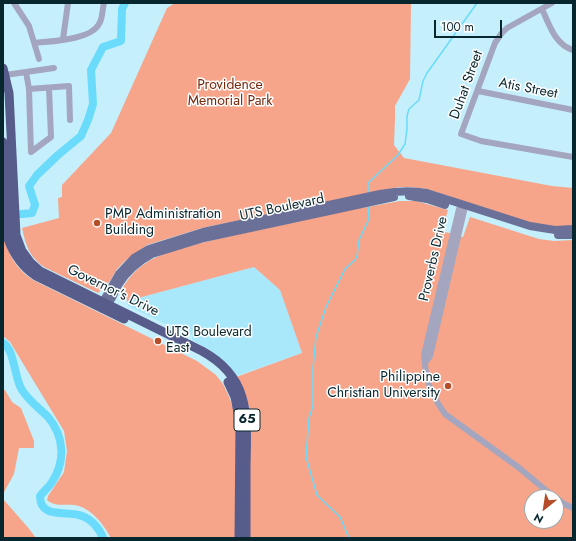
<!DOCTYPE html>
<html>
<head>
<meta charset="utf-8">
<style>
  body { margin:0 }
  #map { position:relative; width:576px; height:541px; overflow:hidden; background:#c6effc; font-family:Jost,sans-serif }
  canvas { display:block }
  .frame { position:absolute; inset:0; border:4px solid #08262e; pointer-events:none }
  .north { position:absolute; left:524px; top:489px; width:40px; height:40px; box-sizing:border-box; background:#fff; border:1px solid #9ca8ab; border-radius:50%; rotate:210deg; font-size:11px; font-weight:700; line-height:16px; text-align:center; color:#08262e }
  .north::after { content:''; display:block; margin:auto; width:14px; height:18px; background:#b54d29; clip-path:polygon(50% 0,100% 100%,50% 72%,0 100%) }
  .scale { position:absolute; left:434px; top:20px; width:68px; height:18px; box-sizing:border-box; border:2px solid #08262e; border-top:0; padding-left:5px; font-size:12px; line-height:14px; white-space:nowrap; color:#08262e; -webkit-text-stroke:3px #fff; paint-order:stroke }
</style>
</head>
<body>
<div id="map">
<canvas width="576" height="541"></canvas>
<div class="frame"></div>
<div class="north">N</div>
<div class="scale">100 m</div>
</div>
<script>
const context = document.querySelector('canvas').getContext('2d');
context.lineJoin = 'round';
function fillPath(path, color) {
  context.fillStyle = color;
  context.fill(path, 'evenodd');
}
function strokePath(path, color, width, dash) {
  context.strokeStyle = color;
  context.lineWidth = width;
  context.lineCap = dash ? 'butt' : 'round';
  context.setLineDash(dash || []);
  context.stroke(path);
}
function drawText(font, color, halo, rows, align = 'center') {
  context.font = font + ' Jost,sans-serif';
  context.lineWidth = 3;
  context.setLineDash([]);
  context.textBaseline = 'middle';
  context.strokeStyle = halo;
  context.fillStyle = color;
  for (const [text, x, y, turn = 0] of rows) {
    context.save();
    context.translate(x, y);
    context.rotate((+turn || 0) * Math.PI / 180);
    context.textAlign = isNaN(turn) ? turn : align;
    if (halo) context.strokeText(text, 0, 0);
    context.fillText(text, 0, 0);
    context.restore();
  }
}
fillPath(new Path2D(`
  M254 267 280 290 302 353 236 376 228 365 219 357 212 351 192 340V335L168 323 165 324 128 306 127 301Z`), '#a9e8fb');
fillPath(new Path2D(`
  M175 3H411L410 79 395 106V118L394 145 404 158 552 186 573 188V226L555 227 530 223 427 189 411 187H399L202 228 147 245 126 260 117 269 110 281 98 293 44 267C29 256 26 246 22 228L59 218 58 198 62 197V185L111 133 167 8Z
  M400 201H416L448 210 442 231 463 237 470 217 539 239 554 241 573 240V538H250V412L245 393 236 377 302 353 280 290 254 267 127 301 123 287C129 278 136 269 146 263 165 250 207 242 230 236 272 227 314 218 356 208H362ZM532 497H556V521H532Z
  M3 234C8 254 16 269 33 280L197 361 216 375 223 384 230 399 235 415 236 424 237 538H111C104 525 91 507 74 505 65 504 55 507 47 500L48 496 64 472 67 451 64 431 10 342 3 336Z
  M3 390H5L12 402 21 408 34 441V448H19L14 474 3 494Z
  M3 499C14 512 26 524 36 538H3Z`), '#f6a58a');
strokePath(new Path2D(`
  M368 193V183L398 155 405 144 407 129V116L409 109 419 100 423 81 427 73 477 3
  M349 538 340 517 317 495 306 457 309 418 313 406V368L316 337 326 307 345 269 355 260 357 256 359 240 369 219 368 205`), '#6adbfa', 1.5);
strokePath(new Path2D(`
  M22 214 32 213 35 205 29 186 37 175 58 155 81 136 88 120 93 104 91 70 103 47 121 41 122 9 125 3
  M3 343C15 350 14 378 22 390 28 400 40 409 48 417 64 436 66 461 52 482 49 487 44 491 40 496 40 520 68 510 82 516 91 519 100 529 103 538`), '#6adbfa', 8);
strokePath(new Path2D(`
  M14 3 29 26 39 59
  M552 3 507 28 501 34 495 43 461 134 481 141 573 157
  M542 9C549 24 555 45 573 50
  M63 39 68 3
  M35 43C51 41 91 40 99 24 103 18 102 10 104 3
  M26 72 29 89 31 152
  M5 75 54 68
  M29 89 69 86 70 120
  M478 91 573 110
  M31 152 51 137 49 88
  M425 363 430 356 464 211 462 205 459 209 424 355C425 363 425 370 427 377 430 392 437 403 445 414L518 467 554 497
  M556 498 564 504 573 508`), '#a3a6be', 6);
strokePath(new Path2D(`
  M409 196 427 199 445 205
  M558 235H573
  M104 308C112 302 114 292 119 284 127 271 139 261 152 254L204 238 394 197
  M103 309V302L119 274 134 258 149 249 203 232 380 194C396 191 411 190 427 193L530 226 555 230 573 229`), '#6b7099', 8);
strokePath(new Path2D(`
  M3 68 9 93 16 235 22 251 30 262 40 271 202 351C251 378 247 416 246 465 246 489 246 514 246 538
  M3 142 8 239C14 255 22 267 36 276L124 319
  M228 382 235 397 240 423 239 538`), '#575c8b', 9);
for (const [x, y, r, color] of [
  [97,223,4,"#b54d29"],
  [158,341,4,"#b54d29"],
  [448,386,4,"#b54d29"]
]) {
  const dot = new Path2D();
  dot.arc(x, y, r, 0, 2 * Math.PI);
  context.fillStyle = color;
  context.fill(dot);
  strokePath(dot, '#fff', 1.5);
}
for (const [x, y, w] of [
  [247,420,26]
]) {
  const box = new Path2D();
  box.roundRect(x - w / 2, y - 11, w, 22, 3);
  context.fillStyle = '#fff';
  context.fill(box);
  strokePath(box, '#08262e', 1);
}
drawText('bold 13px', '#08262e', null, [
  ["65",247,420]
]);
drawText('14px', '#08262e', '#fff', [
  ["Duhat Street",467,85,-70],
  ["Atis Street",528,89,11],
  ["UTS Boulevard",282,208,-12],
  ["Proverbs Drive",434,259,-77],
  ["Governor's Drive",113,291,26]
]);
drawText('14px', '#73270b', '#fff', [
  ["Providence",230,86],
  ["Memorial Park",230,102]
]);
drawText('14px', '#08262e', '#fff', [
  ["PMP Administration",105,215],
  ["Building",105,231],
  ["UTS Boulevard",166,333],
  ["East",166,349],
  ["Philippine",440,378,"right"],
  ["Christian University",440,394,"right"]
], 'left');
</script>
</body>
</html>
